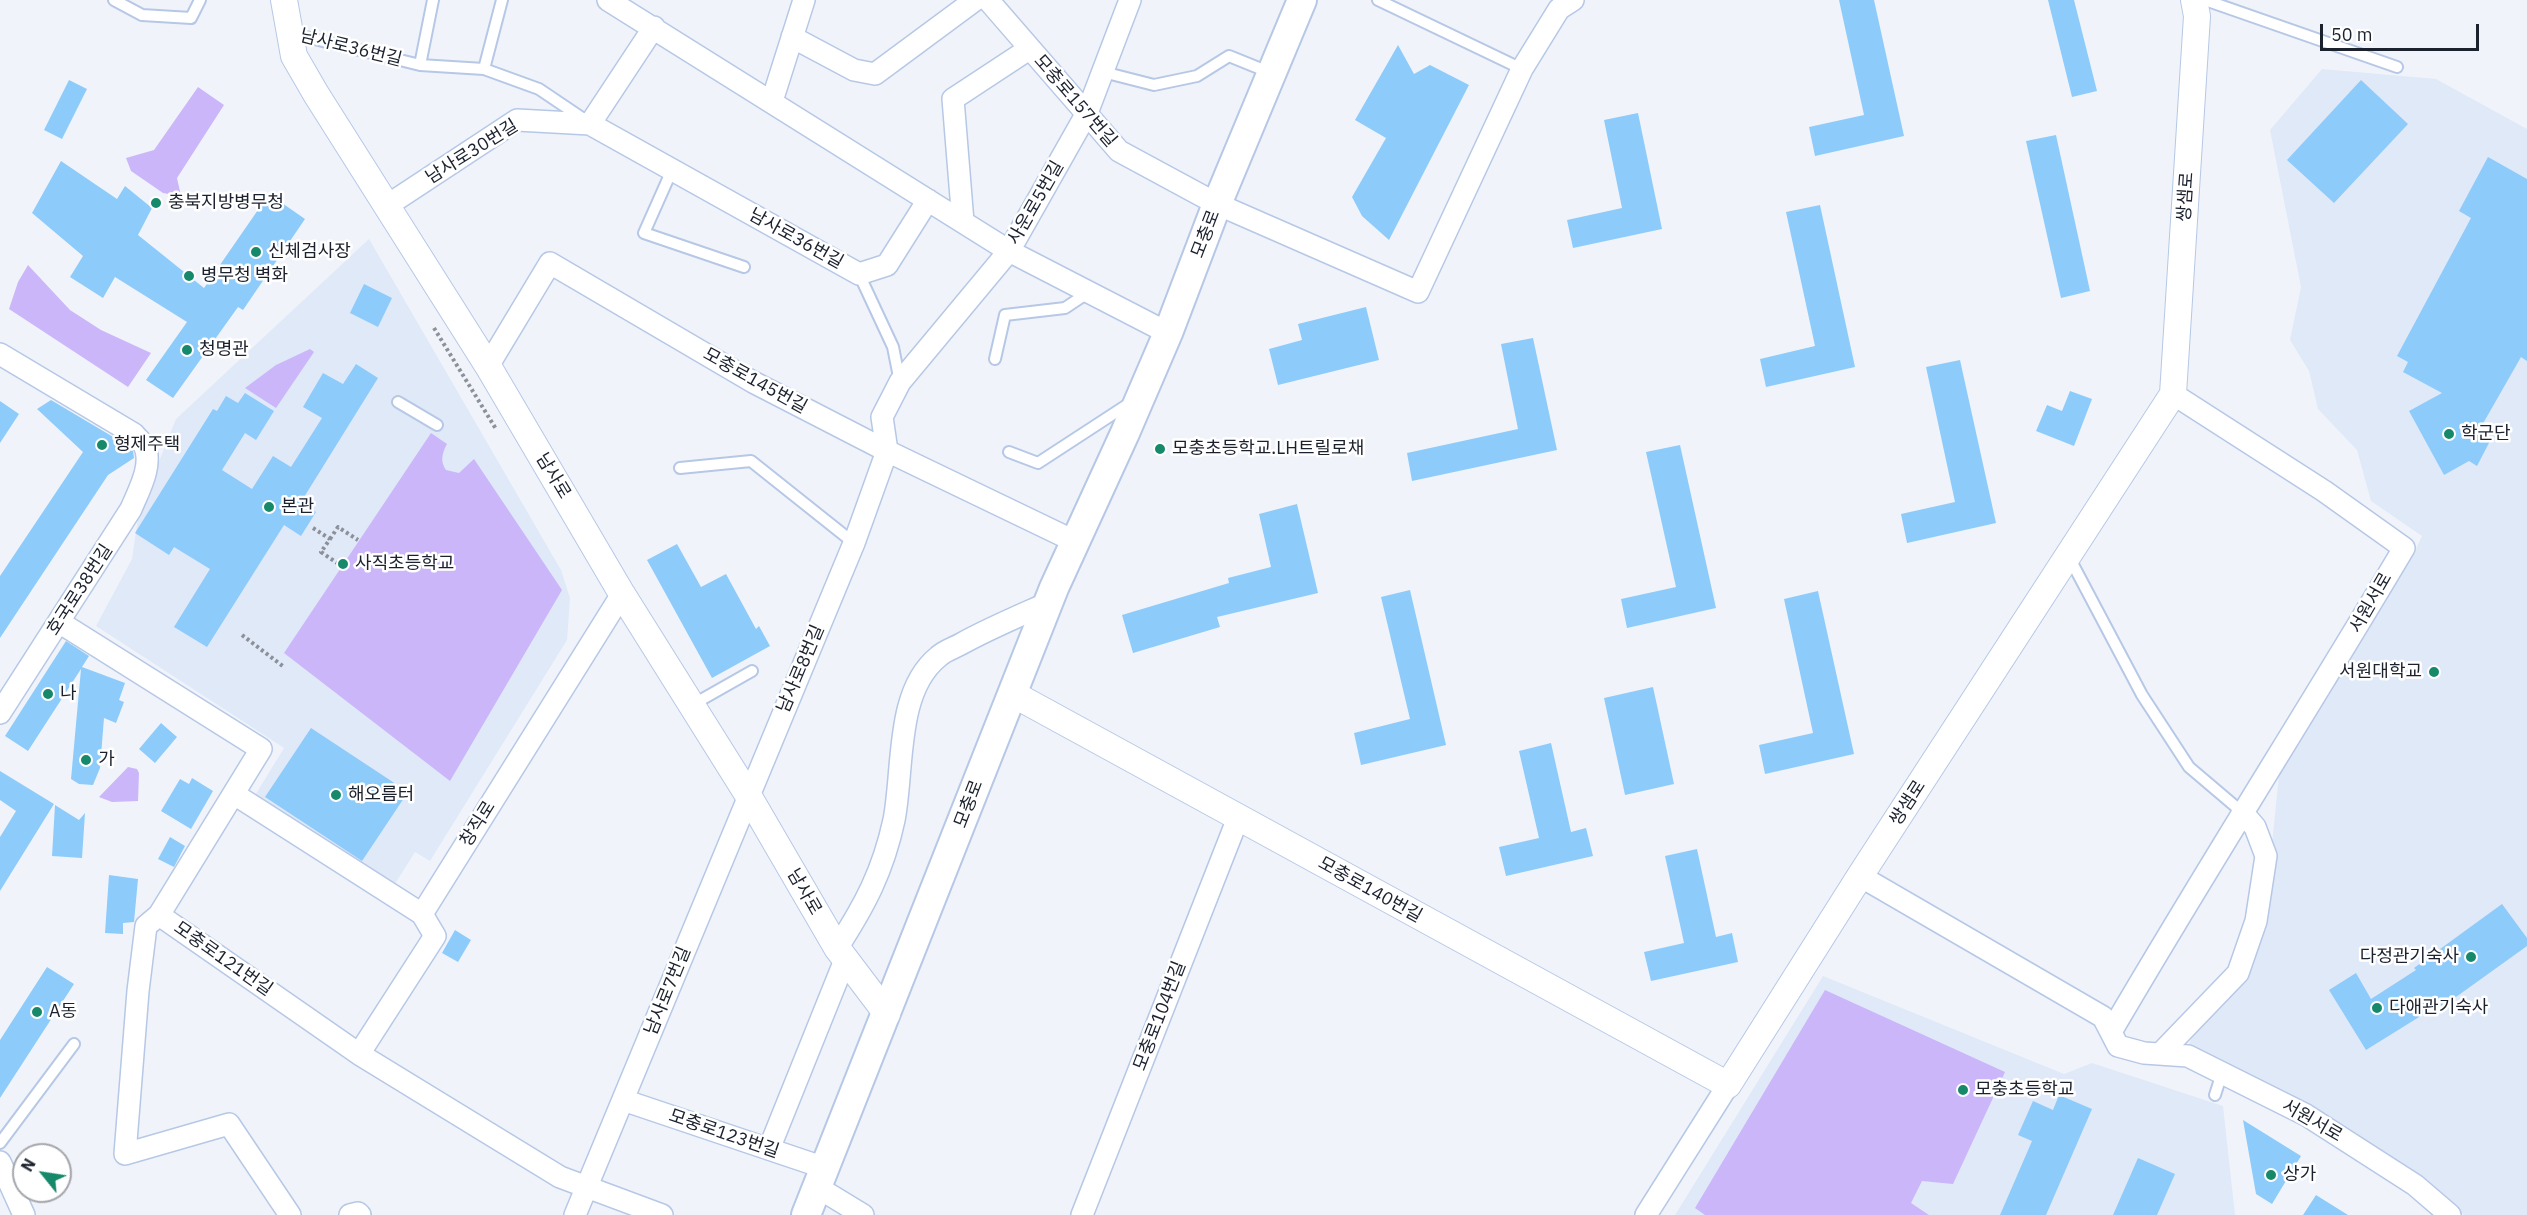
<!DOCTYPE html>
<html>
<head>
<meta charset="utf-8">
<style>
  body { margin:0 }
  #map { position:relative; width:2527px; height:1215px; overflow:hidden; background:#f0f4fa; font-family:"IBM Plex Sans",sans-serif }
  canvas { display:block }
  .north { position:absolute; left:12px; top:1143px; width:60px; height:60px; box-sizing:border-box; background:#fff; border:2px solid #a4a6ab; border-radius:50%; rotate:300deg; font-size:16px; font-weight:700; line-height:24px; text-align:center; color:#1b212d }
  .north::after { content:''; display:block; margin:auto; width:21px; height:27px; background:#16896a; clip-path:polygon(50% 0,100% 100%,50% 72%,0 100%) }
  .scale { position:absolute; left:2320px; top:24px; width:159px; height:27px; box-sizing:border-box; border:3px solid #1b212d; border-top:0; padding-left:8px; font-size:18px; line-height:21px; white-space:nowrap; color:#1b212d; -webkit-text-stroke:4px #fff; paint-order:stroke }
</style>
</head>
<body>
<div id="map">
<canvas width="2527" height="1215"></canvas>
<div class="north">N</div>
<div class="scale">50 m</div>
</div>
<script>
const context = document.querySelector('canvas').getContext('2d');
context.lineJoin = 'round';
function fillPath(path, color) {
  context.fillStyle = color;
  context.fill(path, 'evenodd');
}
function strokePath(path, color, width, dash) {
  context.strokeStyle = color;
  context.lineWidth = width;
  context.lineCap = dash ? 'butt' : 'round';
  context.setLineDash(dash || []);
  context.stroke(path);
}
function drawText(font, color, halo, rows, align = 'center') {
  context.font = font + ' "IBM Plex Sans","Noto Sans KR",sans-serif';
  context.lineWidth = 5;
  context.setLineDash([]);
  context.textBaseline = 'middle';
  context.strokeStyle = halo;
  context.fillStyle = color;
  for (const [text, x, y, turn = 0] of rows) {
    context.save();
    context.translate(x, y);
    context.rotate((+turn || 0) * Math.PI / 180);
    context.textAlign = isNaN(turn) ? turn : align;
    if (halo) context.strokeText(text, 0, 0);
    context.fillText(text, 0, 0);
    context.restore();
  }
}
fillPath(new Path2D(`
  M2322 69 2436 79 2527 129V1215H2464L2421 1179 2188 1046 2200 1021 2225 994 2256 953 2268 883 2280 765 2319 708 2415 551 2422 536 2371 501 2357 450 2318 409 2309 371 2290 340 2301 287 2270 130Z
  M369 239 561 570 570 598 567 640 430 861 415 852 393 887 254 797 284 748 96 626 132 559 139 511 176 419Z
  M1823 976 2064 1074 2092 1063 2223 1106 2235 1215H1675Z`), '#e0e9f8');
fillPath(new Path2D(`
  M198 87 224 105 177 178 181 196 163 193 131 171 126 158 154 150Z
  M28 265 70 310 101 330 151 353 128 387 9 309 18 282Z
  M310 349 314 352 276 408 245 388 276 365Z
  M431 433 447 444C442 453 440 462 446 470L459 473 474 459 562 590 450 781 284 653Z
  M128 767 137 769 139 773 138 801 112 802 99 797Z
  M1825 990 2005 1072 1953 1184 1922 1181 1911 1203 1929 1215H1705L1695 1208Z`), '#cbb6fa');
fillPath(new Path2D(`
  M1839 0H1874L1904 136 1815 156 1809 127 1864 115Z
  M2048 0H2074L2097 91 2072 97Z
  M1398 45 1414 74 1430 65 1469 85 1389 240 1362 216 1352 197 1386 138 1355 120Z
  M69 80 87 89 62 139 44 130Z
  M2361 80 2408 124 2334 203 2287 160Z
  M1638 113 1662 229 1573 248 1567 220 1622 208 1604 120Z
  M2056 135 2090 291 2061 298 2026 141Z
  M2488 157 2527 179V361L2521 357 2477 434 2490 441 2477 466 2469 461 2444 475 2409 411 2442 393 2403 372 2408 362 2397 356 2471 218 2459 211Z
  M61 161 117 199 125 186 152 208 138 235 204 288 269 194 305 219 243 310 238 307 173 398 146 380 187 322 115 277 103 298 70 277 83 256 32 213Z
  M1820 205 1855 367 1766 387 1760 359 1815 346 1786 212Z
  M364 284 392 298 378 327 350 313Z
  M1366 307 1379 360 1278 385 1269 349 1302 340 1298 324Z
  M1533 338 1557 450 1412 481 1407 453 1518 429 1501 344Z
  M1960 360 1996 523 1907 543 1901 514 1955 502 1926 367Z
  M356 364 378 378 301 502 316 512 301 536 284 525 207 647 174 627 210 569 174 547 169 555 135 533 213 409 217 411 226 396 238 403 245 393 274 411 256 440 245 433 222 470 252 489 273 456 291 467 322 418 303 407 323 373 343 384Z
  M2070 391 2092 399 2074 446 2036 431 2047 405 2062 411Z
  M51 400 125 444 133 451 134 458 108 475 0 638V576L83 452 37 409Z
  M0 401 19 414 0 443Z
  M1680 445 1716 608 1627 628 1621 599 1676 587 1646 452Z
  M1297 504 1318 593 1217 617 1220 627 1133 653 1122 615 1229 583 1228 578 1271 567 1259 514Z
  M677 544 701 587 726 574 756 629 759 626 770 646 712 678 647 560Z
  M1410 590 1446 745 1361 765 1354 733 1410 719 1381 597Z
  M1818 591 1854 754 1765 774 1759 745 1813 733 1784 599Z
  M66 641 89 656 82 667 125 683 119 700 124 702 116 723 104 718 100 768 93 785 79 784 71 779 81 669 28 751 5 736Z
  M1653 687 1674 784 1625 795 1604 698Z
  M161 723 177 737 155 763 139 749Z
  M311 728 408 792 362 861 265 797Z
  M1551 743 1571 832 1586 828 1593 856 1506 876 1499 847 1539 838 1519 751Z
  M0 771 54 804 0 891V837L16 811 0 800Z
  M192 778 213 791 191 829 161 811 180 779 189 784Z
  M55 805 79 820 85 813 82 858 52 856Z
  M170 837 185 846 174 867 158 859Z
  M1697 849 1716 937 1732 933 1738 962 1651 981 1644 952 1684 943 1665 856Z
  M109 875 138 879 134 922 123 923V934L105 933Z
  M2502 904 2527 938V946L2442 1007 2440 1004 2366 1050 2329 990 2356 973 2371 999 2416 970 2414 968Z
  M455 930 471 940 458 962 442 953Z
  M47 967 74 984 0 1098V1040Z
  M2059 1095 2092 1109 2046 1215H2000L2032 1141 2018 1135 2033 1101 2053 1110Z
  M2243 1120 2301 1156 2272 1204 2256 1194Z
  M2138 1158 2175 1174 2157 1215H2113Z
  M2316 1195 2348 1215H2303Z`), '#8dcbfb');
const service = new Path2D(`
  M114 0 142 15 191 18 200 0
  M1378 0 1522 69
  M2205 0 2397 67
  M290 33 420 65 484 69 539 89 585 120
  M420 65 433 0
  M484 69 502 0
  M1103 72 1154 85 1197 76 1229 56 1271 73
  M672 170 644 233 744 267
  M859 274 893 347 900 382
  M995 359 1005 315 1065 308 1089 292
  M398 402 437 425
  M1009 452 1038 463 1130 403
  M680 468 751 461 854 543
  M2069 557 2142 695 2189 767 2242 812
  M692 705 752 671
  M2215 1095 2222 1073
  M0 1143 74 1044`);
const minor = new Path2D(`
  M608 0 1009 251 1168 333
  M988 0 1119 151 1217 204 1418 292 1522 69 1559 9 1573 0
  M792 37 854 70 875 74 975 0
  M772 101 804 0
  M590 124 859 274 887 265 928 200
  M388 205 517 120 590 124 654 27
  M963 222 953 99 1029 49
  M0 354 134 434C136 437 141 441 144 445 154 464 138 492 131 509L0 713
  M488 366 550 263 753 382 887 451 1074 541
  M59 622 261 749 159 915 146 926 138 991 125 1154 229 1124 290 1215
  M234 794 422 914
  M1860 876 2103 1017 2118 1046 2144 1053 2188 1056 2306 1115 2415 1185 2450 1215
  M159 915 359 1054 560 1177 662 1215
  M837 948C865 905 883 871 894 820 904 769 895 692 938 657 944 651 954 648 961 644 990 628 1019 616 1048 603
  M2111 1032C2206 869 2308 710 2404 548L2324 491 2173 394
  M359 1054 435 936 422 914 622 594
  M2160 1054 2238 973 2256 921 2266 856 2255 827 2242 812
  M623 1100 825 1168
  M769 1149 845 960
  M0 1162 24 1215
  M817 1187 863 1215
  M350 1215 358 1213 360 1215
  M575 1215 854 543 887 451 882 417 900 382 1009 251 1087 113 1130 0
  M1082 1215 1238 818
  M1646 1215 1728 1085`);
const tertiary = new Path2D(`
  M284 0 294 56 316 94 488 366 622 594 748 795 837 948 887 1014
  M1013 694 1728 1085 1860 876 2173 394 2197 16 2194 0`);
const secondary = new Path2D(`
  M806 1215 1054 588 1125 433 1168 333 1217 204 1302 0`);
strokePath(service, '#b6c8e6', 14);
strokePath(minor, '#b6c8e6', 24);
strokePath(tertiary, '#b6c8e6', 28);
strokePath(secondary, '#b6c8e6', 32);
strokePath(new Path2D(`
  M434 328 496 429
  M313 528 330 539 321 552 340 565
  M330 539 338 527 358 540
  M242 635 284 667`), '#8b9099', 4, [3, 3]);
strokePath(service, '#fff', 10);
strokePath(minor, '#fff', 21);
strokePath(tertiary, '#fff', 26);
strokePath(secondary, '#fff', 28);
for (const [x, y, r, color] of [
  [156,203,6,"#16896a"],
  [256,252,6,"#16896a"],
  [189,276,6,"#16896a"],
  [187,350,6,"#16896a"],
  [2449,434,6,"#16896a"],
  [102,445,6,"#16896a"],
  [1160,449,6,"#16896a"],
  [269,507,6,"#16896a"],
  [343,564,6,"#16896a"],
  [2434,672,6,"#16896a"],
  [48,694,6,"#16896a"],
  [86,760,6,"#16896a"],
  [336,795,6,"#16896a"],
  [2471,957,6,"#16896a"],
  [2377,1008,6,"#16896a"],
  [37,1012,6,"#16896a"],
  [1963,1090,6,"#16896a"],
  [2271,1175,6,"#16896a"]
]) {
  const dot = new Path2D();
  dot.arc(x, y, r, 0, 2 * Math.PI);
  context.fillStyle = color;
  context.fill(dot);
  strokePath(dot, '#fff', 2);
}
drawText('18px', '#1b212d', '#fff', [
  ["남사로36번길",351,48,14],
  ["모충로157번길",1075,101,49],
  ["남사로30번길",472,152,-32],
  ["쌍샘로",2186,197,-86],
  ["사운로5번길",1036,203,-60],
  ["모충로",1206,234,-69],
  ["남사로36번길",796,239,29],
  ["모충로145번길",755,381,29],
  ["남사로",553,476,59],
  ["호국로38번길",80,590,-57],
  ["서원서로",2371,603,-60],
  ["남사로8번길",801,669,-67],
  ["쌍샘로",1908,803,-57],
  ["모충로",969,804,-69],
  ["창직로",478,824,-58],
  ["모충로140번길",1370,890,29],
  ["남사로",804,892,60],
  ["모충로121번길",223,959,35],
  ["남사로7번길",668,991,-68],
  ["모충로104번길",1160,1016,-69],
  ["서원서로",2312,1121,30],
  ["모충로123번길",724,1134,19]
]);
drawText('18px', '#1b212d', '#fff', [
  ["충북지방병무청",168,203],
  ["신체검사장",268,252],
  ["병무청 벽화",201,276],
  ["청명관",199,350],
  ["학군단",2461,434],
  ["형제주택",114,445],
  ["모충초등학교.LH트릴로채",1172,449],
  ["본관",281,507],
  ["사직초등학교",355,564],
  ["서원대학교",2422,672,"right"],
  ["나",60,694],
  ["가",98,760],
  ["해오름터",348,795],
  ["다정관기숙사",2459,957,"right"],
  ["다애관기숙사",2389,1008],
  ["A동",49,1012],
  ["모충초등학교",1975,1090],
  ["상가",2283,1175]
], 'left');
</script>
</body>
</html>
